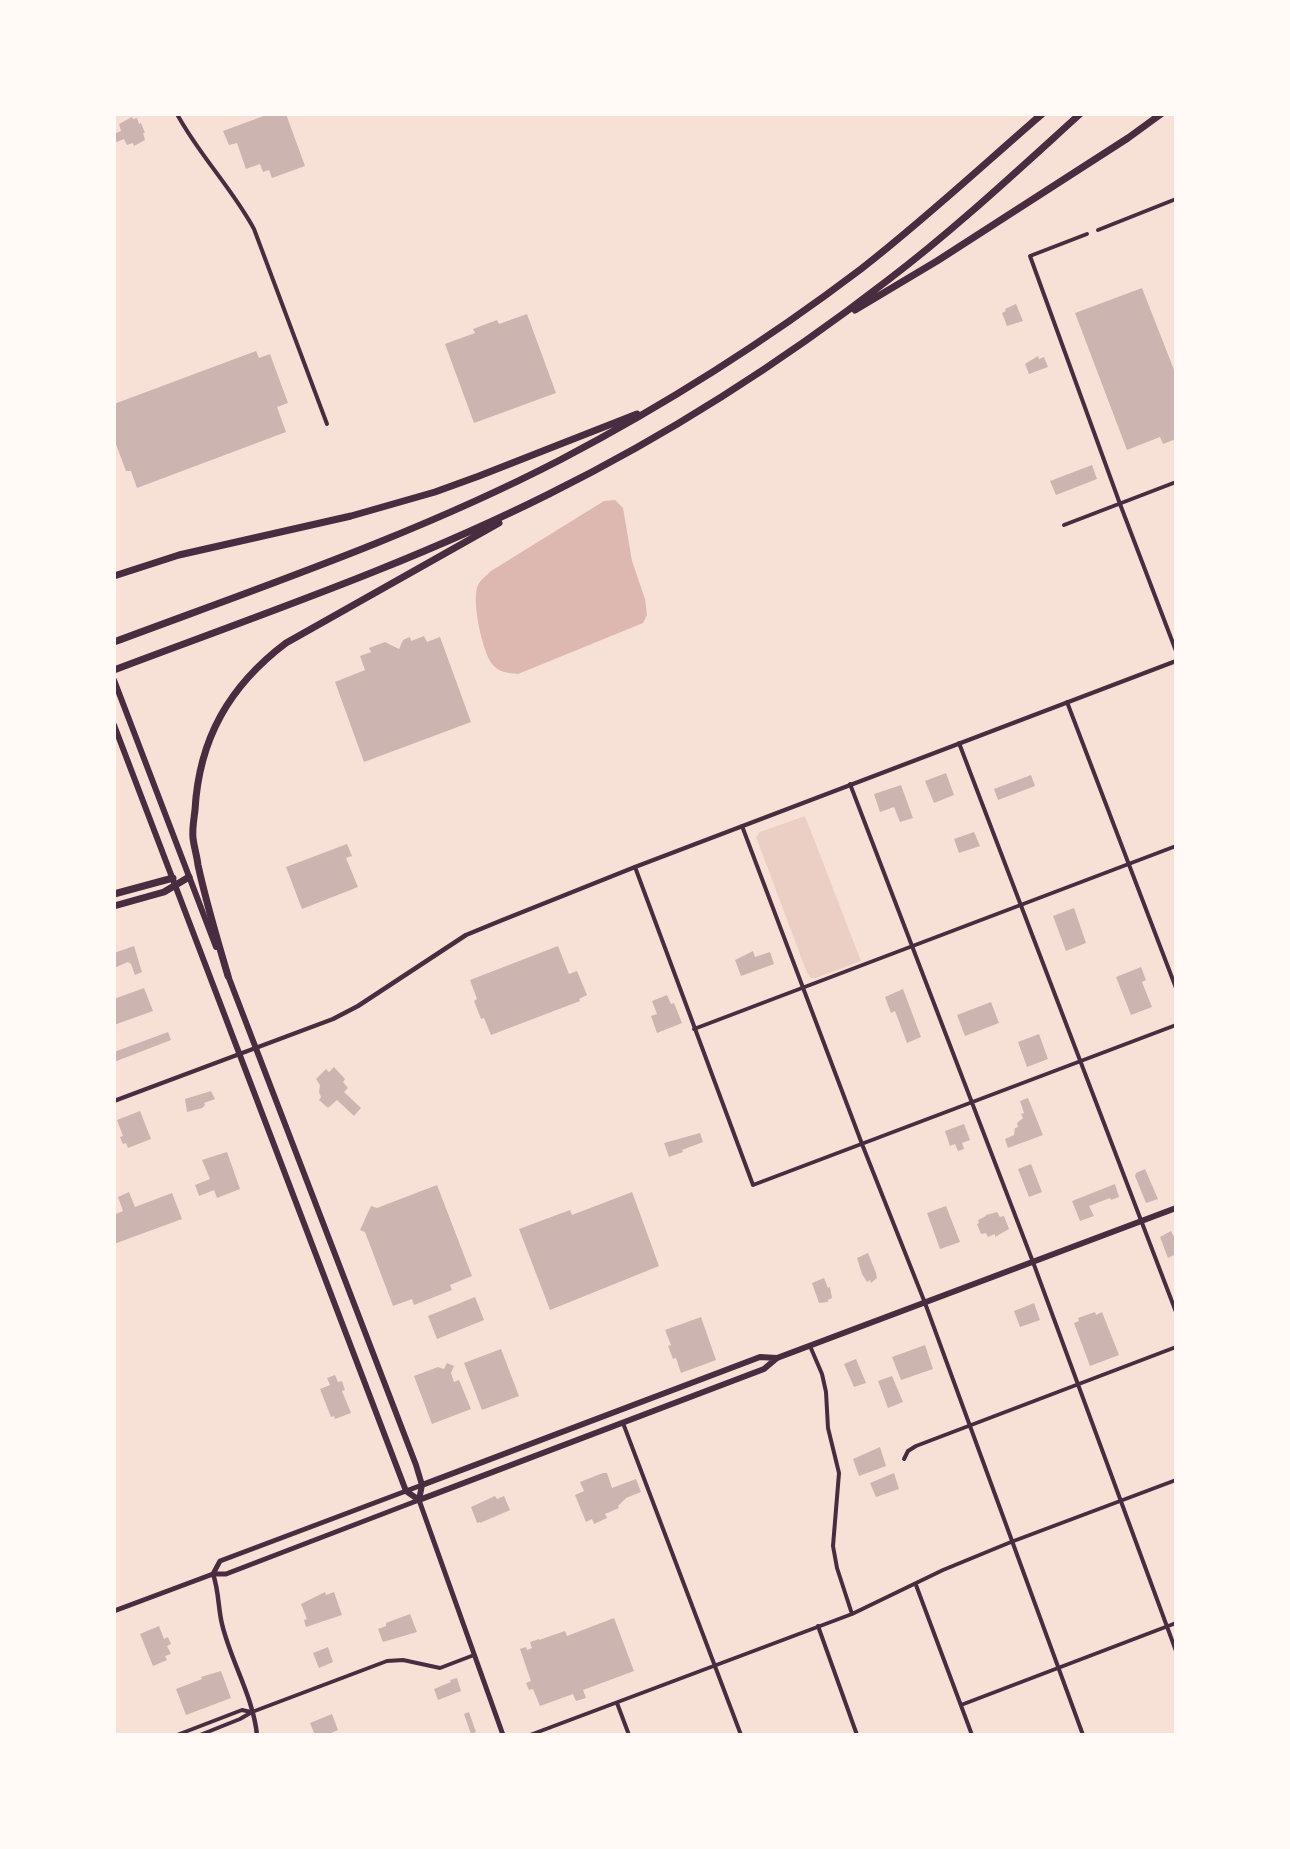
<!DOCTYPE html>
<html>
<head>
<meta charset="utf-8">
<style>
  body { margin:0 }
  #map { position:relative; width:1290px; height:1849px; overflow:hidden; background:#f7e1d7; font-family:"Nunito Sans",sans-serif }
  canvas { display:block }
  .frame { position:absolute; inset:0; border:116px solid #fffaf5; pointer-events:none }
</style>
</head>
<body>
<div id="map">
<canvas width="1290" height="1849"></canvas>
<div class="frame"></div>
</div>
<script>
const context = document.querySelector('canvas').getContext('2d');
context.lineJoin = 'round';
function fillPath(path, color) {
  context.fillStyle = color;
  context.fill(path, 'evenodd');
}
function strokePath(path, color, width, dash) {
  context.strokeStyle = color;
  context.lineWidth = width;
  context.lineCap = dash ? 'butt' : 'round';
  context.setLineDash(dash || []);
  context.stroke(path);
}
fillPath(new Path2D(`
  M805 816 861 961 816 978H811L807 973 756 837 760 832Z`), '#ebcfc5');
fillPath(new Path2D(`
  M615 500 623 508 632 561 645 599 647 615 643 623 518 674C508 673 498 672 492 664 482 651 471 599 478 585 480 580 487 575 491 571L604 501Z`), '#dcb8b0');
fillPath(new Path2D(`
  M269 114H286L305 166 272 178 269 170 263 172 260 164 246 169 237 143 229 145 223 131Z
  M132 117 133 119 137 118 139 124 141 123 145 133H143L145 140 134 146 133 143 127 145 124 139 114 143V134L121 131 119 124Z
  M1142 288 1176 375V439L1163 444 1160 437 1127 450 1075 313Z
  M1016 304 1023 321 1007 326 1002 313 1006 311 1005 309Z
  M527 314 556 393 474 423 445 344 475 333 473 329 497 320 499 324Z
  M256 351 259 358 270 354 288 403 277 407 286 432 137 488 131 471H126L114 439V404Z
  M1038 356 1039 359 1044 357 1048 367 1029 374 1025 364Z
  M1092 465 1097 479 1056 495 1050 481Z
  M424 636 427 642 440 637 471 722 364 762 335 682 365 670 360 656 371 652 369 648 385 642 399 649 403 640 410 637 411 641Z
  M946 773 954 795 934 803 925 781Z
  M1031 775 1035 786 998 800 994 789Z
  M901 785 913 818 900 822 894 807 880 812 874 794Z
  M974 832 980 846 959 853 954 839Z
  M347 844 352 856 346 858 358 887 302 909 286 867Z
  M1074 908 1086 943 1066 951 1053 916Z
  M134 946 142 972 135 975 131 964 128 962 114 968V953Z
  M558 946 569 974 577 971 587 995 579 999 580 1001 491 1035 484 1018 481 1019 474 1001 477 999 470 980Z
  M753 951 755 957 770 952 774 964 741 976 735 960Z
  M1141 967 1146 980 1142 982 1152 1007 1131 1015 1116 977Z
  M144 988 153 1011 114 1025V999Z
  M903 989 921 1037 907 1043 895 1011 891 1013 885 997Z
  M667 995 671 1004 674 1003 682 1023 657 1033 651 1016 657 1014 652 1001Z
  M991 1002 999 1023 965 1036 957 1015Z
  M168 1032 171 1040 114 1062V1052Z
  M1039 1034 1048 1059 1027 1067 1018 1042Z
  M334 1067 345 1079 343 1082 348 1088 344 1092 361 1108 354 1116 337 1100 328 1108 319 1100 321 1097 319 1092 320 1085 316 1079 326 1069 329 1072Z
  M211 1091 215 1099 204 1103 205 1105 202 1108 187 1112 185 1099Z
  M1028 1098 1043 1135 1008 1148 1005 1139 1014 1135 1015 1128 1018 1127 1017 1123 1023 1118 1021 1114 1024 1113 1020 1101Z
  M140 1111 151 1139 128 1148 126 1143 123 1144 120 1137 123 1136 117 1120Z
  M964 1124 970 1140 962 1143 964 1149 958 1151 955 1144 950 1146 945 1131Z
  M700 1133 703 1142 682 1150 683 1152 669 1157 664 1143Z
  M227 1152 240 1189 217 1198 214 1190 199 1196 195 1185 210 1179 202 1160Z
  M1031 1164 1042 1192 1029 1197 1018 1169Z
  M1145 1169 1158 1199 1146 1203 1135 1176 1136 1173Z
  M1115 1184 1119 1197 1111 1200 1110 1198 1089 1206 1094 1216 1080 1221 1072 1201Z
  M437 1185 472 1276 450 1285 452 1290 414 1305 412 1299 393 1306 365 1232 360 1230 371 1206 377 1208Z
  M129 1192 135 1207 172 1193 182 1219 114 1244V1215L123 1211 118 1197Z
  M632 1192 659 1266 550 1310 519 1229 570 1210 572 1215Z
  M946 1206 960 1242 940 1249 927 1213Z
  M997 1212 1000 1217 1004 1216 1009 1229 995 1237V1234L988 1237 986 1233 981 1234 977 1224 979 1223 978 1220 986 1216V1215Z
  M1171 1231 1176 1240V1254L1168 1258 1160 1237Z
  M868 1253 876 1273 877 1278 871 1283 870 1280 867 1282 862 1274 857 1258Z
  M824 1278 828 1288 830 1287 832 1298 828 1300V1302L819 1303 812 1283Z
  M475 1297 484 1320 437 1339 428 1316Z
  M1034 1303 1040 1320 1020 1327 1014 1311Z
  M1095 1312 1096 1315 1102 1312 1119 1355 1090 1366 1074 1323 1079 1321 1078 1318Z
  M701 1317 716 1360 681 1373 676 1358 673 1359 668 1346 671 1345 665 1330Z
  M925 1345 933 1369 901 1380 892 1357Z
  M501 1349 519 1396 482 1410 464 1363Z
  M856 1359 866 1383 854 1387 844 1364Z
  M447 1363 454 1366 451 1373 454 1382 459 1380 471 1409 432 1424 414 1376 438 1367 444 1369Z
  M335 1375 338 1382 342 1381 345 1390 342 1391 351 1413 335 1419 334 1416 331 1417 320 1389 330 1385 327 1378Z
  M892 1376 903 1402 888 1408 878 1381Z
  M880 1447 886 1466 859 1476 853 1459Z
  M603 1473H607L612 1488 636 1479 641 1492 626 1498 618 1506 619 1508 605 1514 607 1518 594 1524 592 1519 586 1522 575 1495 584 1491 580 1482Z
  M894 1473 899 1489 876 1497 870 1483Z
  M495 1496 497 1499 504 1496 510 1510 480 1523V1522L477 1523 471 1507Z
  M325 1592 326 1595 334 1592 342 1615 306 1627 304 1620 307 1619 301 1604Z
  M410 1614 417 1632 383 1642 378 1629 386 1626V1623Z
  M614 1618 634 1671 583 1690 586 1698 576 1701 573 1694 540 1706 533 1689 529 1690 526 1683 531 1681 520 1649 526 1647 527 1650 532 1648 530 1642 539 1639V1640L565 1631 567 1636Z
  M159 1626 164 1639 168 1637 171 1644 167 1646 171 1654 165 1656 167 1660 153 1666 140 1634Z
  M328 1647 333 1662 319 1668 313 1653Z
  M221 1671 231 1698 186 1715 176 1689 202 1679 201 1677Z
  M457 1678 461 1691 438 1700 434 1689 451 1682 450 1680Z
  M469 1712 476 1732 471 1734 464 1714Z
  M332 1714 338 1730 331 1733 332 1735H315L310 1723Z`), '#ccb4b1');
strokePath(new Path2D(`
  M177 114C199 155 232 188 254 229L327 424
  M1098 230 1176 199
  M1087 234 1030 256 1120 504 1176 651
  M1064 525 1176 482
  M1067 702 1176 988
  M959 743 1176 1312
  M850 784 1033 1262 1176 1651
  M742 826 862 1144 925 1303 1083 1735
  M635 867 753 1185 1176 1025
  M694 1029 1176 846
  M810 1346 822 1374 826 1392 828 1428 839 1473 833 1546 837 1568 852 1614
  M623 1423 741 1735
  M904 1459 908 1451 916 1446 1176 1347
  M916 1585 972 1735
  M818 1626 857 1735
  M617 1703 629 1735
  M961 1705 1176 1623
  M177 1735 242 1710 251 1712
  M200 1735 240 1719 252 1712 387 1661 403 1660 440 1668 474 1655
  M530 1735 852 1614 943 1570 1011 1542 1176 1480`), '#4a2c40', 4);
strokePath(new Path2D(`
  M114 1101 333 1019 358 1006 466 935 500 921 635 867 1176 661
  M213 1574C219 1591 218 1608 222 1624 231 1662 253 1696 257 1735`), '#4a2c40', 4.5);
strokePath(new Path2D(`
  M213 1574 220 1561 422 1485
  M114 1611 213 1574H226L419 1500 503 1735`), '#4a2c40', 5);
strokePath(new Path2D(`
  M114 680 216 947
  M114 725 406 1491 419 1500
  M227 973 416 1465 422 1485 419 1500
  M422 1485 760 1357 777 1358
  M419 1500 764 1369 777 1358 1176 1208`), '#4a2c40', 6);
strokePath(new Path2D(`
  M855 310 937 261 1128 138 1161 114
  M114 576 179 555 351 516 435 492 479 476 637 414
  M114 642C264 586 417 534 560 460 665 405 766 341 861 269 924 220 982 166 1042 114
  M114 670C260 615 409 564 549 494 668 435 782 362 888 280 955 229 1017 171 1080 114
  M114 894 173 878
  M114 906 164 892 189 877
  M228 976C217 939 206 902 198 865 197 856 194 847 193 838 192 829 194 819 195 810 199 739 229 686 286 643L499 523`), '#4a2c40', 7);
</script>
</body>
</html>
